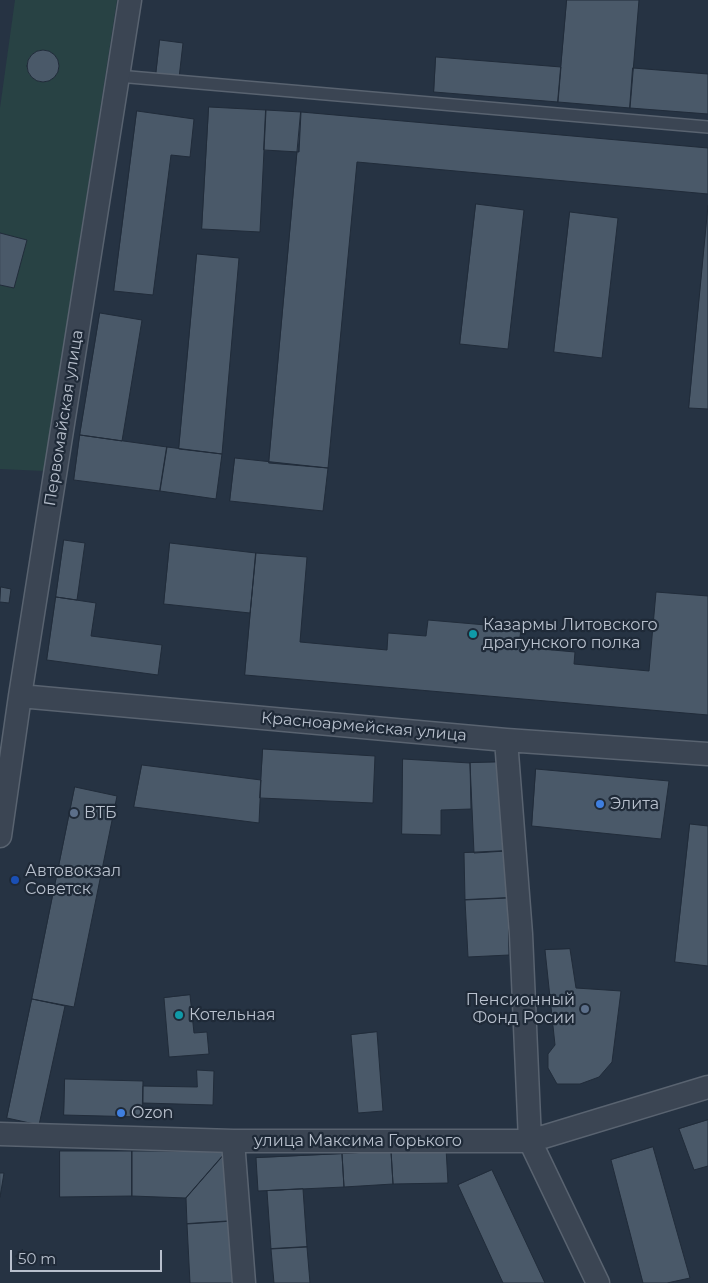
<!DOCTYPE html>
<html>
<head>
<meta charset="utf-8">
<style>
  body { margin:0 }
  #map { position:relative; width:708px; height:1283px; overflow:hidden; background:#263343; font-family:Montserrat,sans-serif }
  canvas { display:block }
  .scale { position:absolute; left:10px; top:1250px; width:152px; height:22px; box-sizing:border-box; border:2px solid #b8c0cd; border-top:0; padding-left:6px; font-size:15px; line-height:18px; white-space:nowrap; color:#b8c0cd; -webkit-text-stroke:4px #1f2a38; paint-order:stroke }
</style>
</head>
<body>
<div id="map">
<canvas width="708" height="1283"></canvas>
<div class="scale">50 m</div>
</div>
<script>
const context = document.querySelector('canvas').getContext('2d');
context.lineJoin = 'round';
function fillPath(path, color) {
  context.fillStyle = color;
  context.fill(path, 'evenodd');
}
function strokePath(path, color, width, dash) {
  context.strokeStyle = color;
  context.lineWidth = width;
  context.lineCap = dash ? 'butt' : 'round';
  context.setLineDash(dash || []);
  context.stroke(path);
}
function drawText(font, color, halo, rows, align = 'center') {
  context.font = font + ' Montserrat,sans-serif';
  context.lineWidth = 4.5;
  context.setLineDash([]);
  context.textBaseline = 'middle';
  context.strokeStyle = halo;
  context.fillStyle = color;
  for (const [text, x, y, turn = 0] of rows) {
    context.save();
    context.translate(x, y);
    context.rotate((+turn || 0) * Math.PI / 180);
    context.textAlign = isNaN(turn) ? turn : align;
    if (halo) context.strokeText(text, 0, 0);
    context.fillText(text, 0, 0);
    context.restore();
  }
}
fillPath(new Path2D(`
  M15 0H117L44 471 0 469V108Z`), '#284244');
const building = new Path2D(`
  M567 0H639L630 108 558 102Z
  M160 40 183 43 179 78 156 75Z
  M27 66a16 16 0 1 1 32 0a16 16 0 1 1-32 0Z
  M436 57 561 67 558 102 434 92Z
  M633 68 708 74V114L630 108Z
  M209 107 266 110 260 232 202 229Z
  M266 110 301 112 299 152 264 150Z
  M137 111 194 119 190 157 171 155 153 295 114 291Z
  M301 112 708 148V194L357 162 328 468 269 463Z
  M476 204 524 210 508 349 460 344Z
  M708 206V409L689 408Z
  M570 212 618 218 602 358 554 352Z
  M0 233 27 240 14 288 0 285Z
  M197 254 239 258 222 454 179 449Z
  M100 313 142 320 122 441 80 435Z
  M80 435 167 447 160 491 74 480Z
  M167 447 222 454 216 499 160 491Z
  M235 458 328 468 323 511 230 501Z
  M64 540 85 543 77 600 56 597Z
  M170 543 256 553 250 613 164 604Z
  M256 553 307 557 300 642 387 650 388 633 426 636 428 620 521 628 519 647 575 652 574 664 649 671 656 592 708 596V715L245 675Z
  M1 587 11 589 9 603 0 602Z
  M56 597 96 603 91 636 162 645 158 675 47 660Z
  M263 749 375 756 373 803 260 798Z
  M403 759 470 763 471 809 441 810V835L402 834Z
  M503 762 506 851 474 853 470 763Z
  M142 765 261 780 259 823 134 807Z
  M536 769 669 781 661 839 532 826Z
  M75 787 117 796 74 1007 32 999Z
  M690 824 708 826V966L675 962Z
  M506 851 508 898 465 900 464 853Z
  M508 898 509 955 468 957 465 900Z
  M570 949 576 988 621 991 612 1062 599 1077 580 1084H557L548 1068V1054L555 1045 545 950Z
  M190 995 194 1033 207 1032 209 1054 169 1057 164 998Z
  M32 999 65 1006 39 1125 7 1118Z
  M377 1032 383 1111 358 1113 351 1035Z
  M197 1070 214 1071 213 1105 143 1103V1086L197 1087Z
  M65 1079 143 1081 142 1117 64 1115Z
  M708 1120V1166L694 1170 679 1129Z
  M653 1147 690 1278 667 1283H643L611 1160Z
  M446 1148 448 1183 393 1184 391 1151Z
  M60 1151H132V1196L60 1197Z
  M132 1151H227L186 1198 132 1196Z
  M227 1151 233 1221 187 1224 186 1198Z
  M391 1151 393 1184 344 1187 342 1154Z
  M342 1154 344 1187 258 1191 256 1158Z
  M492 1170 545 1283H503L458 1185Z
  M0 1173H4L0 1197Z
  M303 1189 307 1247 271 1249 267 1191Z
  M233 1221 237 1283H190L187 1224Z
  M307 1247 310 1283H274L271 1249Z`);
fillPath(building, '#4a5969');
strokePath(building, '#212c3a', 1);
const lane = new Path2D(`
  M118 76 708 127`);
const street = new Path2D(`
  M20 696 506 740 708 754
  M506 740 521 934 530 1141 598 1283
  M0 836 20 696 130 0
  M0 1134 233 1141H530L708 1087
  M233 1141 244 1283`);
strokePath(lane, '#596370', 14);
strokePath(street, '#596370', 25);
strokePath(lane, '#3b4553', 11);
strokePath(street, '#3b4553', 22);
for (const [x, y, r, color] of [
  [473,634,5,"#0f9aa8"],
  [600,804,5,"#3f7fe0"],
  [74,813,5,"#5c6f8a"],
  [15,880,5,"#1a4fb4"],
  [585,1009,5,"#5c6f8a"],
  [179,1015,5,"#0f9aa8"],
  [121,1113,5,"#3f7fe0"]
]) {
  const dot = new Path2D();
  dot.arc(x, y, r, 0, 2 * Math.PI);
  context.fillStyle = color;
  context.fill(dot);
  strokePath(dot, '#1f2a38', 2);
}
drawText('16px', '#b8c0cd', '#1f2a38', [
  ["Первомайская улица",64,418,-81],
  ["Красноармейская улица",364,727,5],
  ["улица Максима Горького",358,1141]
]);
drawText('16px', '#b8c0cd', '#1f2a38', [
  ["Казармы Литовского",483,625],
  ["драгунского полка",483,643],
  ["Элита",610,804],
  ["ВТБ",84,813],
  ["Автовокзал",25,871],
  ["Советск",25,889],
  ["Пенсионный",575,1000,"right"],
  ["Фонд Росии",575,1018,"right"],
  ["Котельная",189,1015],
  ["Ozon",131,1113]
], 'left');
</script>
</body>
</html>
